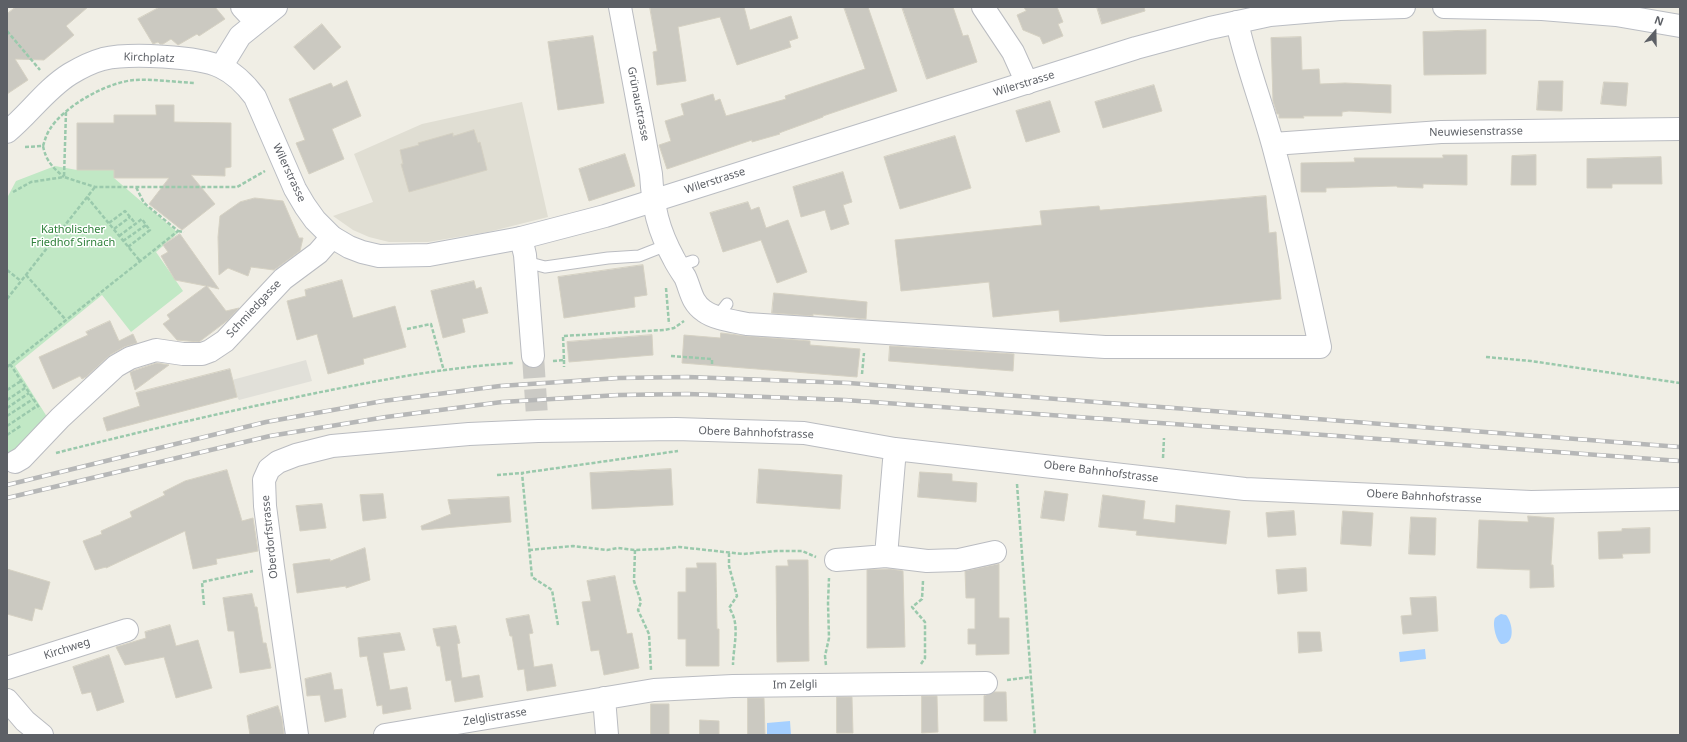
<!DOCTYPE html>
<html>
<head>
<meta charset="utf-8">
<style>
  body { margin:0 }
  #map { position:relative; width:1687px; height:742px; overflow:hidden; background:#f0eee5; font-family:"Noto Sans",sans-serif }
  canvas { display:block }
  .frame { position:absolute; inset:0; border:8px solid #5d6066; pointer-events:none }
  .north { position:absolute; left:1635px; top:12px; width:40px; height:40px; -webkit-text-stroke:3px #fff; paint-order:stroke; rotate:20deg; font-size:11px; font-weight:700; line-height:16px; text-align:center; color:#5d6066 }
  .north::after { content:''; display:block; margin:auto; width:14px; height:18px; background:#5d6066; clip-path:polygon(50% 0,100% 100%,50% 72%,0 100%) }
</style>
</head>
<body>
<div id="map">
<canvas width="1687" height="742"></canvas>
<div class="frame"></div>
<div class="north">N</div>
</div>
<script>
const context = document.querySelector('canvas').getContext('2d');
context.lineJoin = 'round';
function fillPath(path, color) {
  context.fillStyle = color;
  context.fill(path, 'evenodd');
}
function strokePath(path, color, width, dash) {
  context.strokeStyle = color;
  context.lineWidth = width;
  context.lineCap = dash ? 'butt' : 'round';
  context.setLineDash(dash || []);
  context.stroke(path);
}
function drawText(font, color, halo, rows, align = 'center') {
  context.font = font + ' "Noto Sans",sans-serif';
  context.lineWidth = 3;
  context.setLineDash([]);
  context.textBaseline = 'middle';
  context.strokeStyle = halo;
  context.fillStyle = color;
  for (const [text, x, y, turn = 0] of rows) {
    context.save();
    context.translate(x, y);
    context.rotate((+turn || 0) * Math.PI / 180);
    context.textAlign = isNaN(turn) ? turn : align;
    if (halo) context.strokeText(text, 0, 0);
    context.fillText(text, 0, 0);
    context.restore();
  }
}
fillPath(new Path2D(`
  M306 360 312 381 239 400 237 397 232 380Z`), '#e1e0d9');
fillPath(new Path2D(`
  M522 102 548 217 488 232 428 242H389L369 237 353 230 333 216 373 202 354 154 422 124Z`), '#e0ded3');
fillPath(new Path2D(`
  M55 166 77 170H114V178L178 233 156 252 183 291 131 332 102 295 15 366 49 420 7 460V198L16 181Z`), '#c1e8c5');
fillPath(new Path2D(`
  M1501 614 1506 615C1513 623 1516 645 1501 644 1496 640 1492 624 1495 618 1497 616 1499 615 1501 614Z
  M1425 649 1426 659 1400 662 1399 652Z
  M790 721 791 735H767V723Z`), '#a6d0ff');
const building = new Path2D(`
  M16 7H88L66 26 74 35 44 60 15 59 28 80 7 94V14Z
  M160 7H215L225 19 199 36 197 34 178 45 171 39 163 44H160L158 42 153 44 138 19Z
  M650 7H744L750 30 791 16 798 38 789 41 791 47 737 65 720 17 678 27 686 81 657 85 653 52 657 51Z
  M844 7H868L897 91 823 116V117L779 133 780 134 752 142V140L667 169 659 145 671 141 665 121 684 115 681 104 713 94 715 101 720 99 726 116 786 99 785 96 865 69Z
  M902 7H953L963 36 968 35 977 62 927 79Z
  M1024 7H1057L1063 22 1058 24 1063 36 1043 44 1040 37 1023 30 1017 15 1026 11Z
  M1097 7H1144L1145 11 1102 24Z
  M322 24 341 47 314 70 294 47Z
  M1486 30V74L1424 75 1423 32Z
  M593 36 604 103 558 110 548 42Z
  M1301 37 1302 70 1319 69 1320 84 1345 83 1391 85V113L1349 111 1342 112V116H1303L1304 118H1279V114H1277L1273 101 1271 38Z
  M347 81 361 116 332 129 344 159 309 174 296 143 305 140 289 99 331 83 333 87Z
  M1539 81H1563L1562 111 1537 110Z
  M1604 82 1628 83 1626 106 1601 104Z
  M1154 85 1162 111 1103 128 1095 102Z
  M1050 101 1060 132 1026 142 1016 111Z
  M156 105H174V122L231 123V167L225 168V176L191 175 215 204 182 230 149 204 169 178H114V170H77V123H114V115H156Z
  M474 130 478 143 480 142 487 170 409 192 401 164H403L400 150 419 145 418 143 453 133V136Z
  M955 136 971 188 900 209 884 157Z
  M625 154 635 186 589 201 579 169Z
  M1443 155H1467V185L1423 184V188L1397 187V186L1326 188V192H1301V163L1355 162 1354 158H1443Z
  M1536 155V185H1511L1512 156Z
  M1661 157 1662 184H1612V188H1587V159Z
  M843 172 852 202 843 205 849 224 831 230 825 210 801 217 793 187Z
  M1266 196 1269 233 1276 232 1281 299 1060 322 1059 310 993 317 989 282 901 291 895 240 1042 225 1040 211 1099 206 1100 210Z
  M255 198 283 201 299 238H303L300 251 274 270 251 267 248 276 228 268 219 275 218 237 220 216 240 202Z
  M748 202 751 210 759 207 766 228 788 220 807 272 777 283 761 240 723 252 710 213Z
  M180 234 219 289 207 286 226 311 239 308 228 320 199 342 177 340 163 324 170 319 167 315 206 286 175 280 161 256 168 252 163 245Z
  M643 265 647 295 634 297 635 307 564 318 558 277Z
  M342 280 353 318 395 306 406 347 363 359 364 364 328 374 317 334 297 340 287 301 306 296 305 290Z
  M474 281 476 289 481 287 488 313 462 319 465 332 443 338 431 291Z
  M774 293 867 302 866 319 813 314V316L772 313Z
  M110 321 119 341 133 334 137 343 124 347 110 355 86 377 82 379 80 376 53 389 39 357 88 335 86 332Z
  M721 333 746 336 810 341V345L860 349 857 377 682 363 684 335 720 338Z
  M652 335 653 355 569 362 567 342Z
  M890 346 1014 354 1013 371 889 361Z
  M157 363 169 365 135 390 130 372Z
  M230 369 237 397 107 431 103 418 140 406 136 393Z
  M671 469 673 505 592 509 590 473Z
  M759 469 842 475 840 509 757 503Z
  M227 470 242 521 253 518 258 551 216 559 217 564 193 569 185 531 106 568V567L95 570 83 541 102 534 101 531 132 517 130 512 165 495 163 492 185 481Z
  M920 472 952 474V481L977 483 976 502 918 497Z
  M1045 491 1068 494 1064 521 1041 518Z
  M383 494 386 518 363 521 360 495Z
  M1103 495 1145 501 1143 519 1175 523 1176 505 1230 511 1226 544 1136 535 1137 531 1099 527Z
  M509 497 511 522 422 530 421 526 451 514 448 500Z
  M322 504 326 528 300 531 296 506Z
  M1294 511 1296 535 1268 537 1266 513Z
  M1343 511 1373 513 1371 546 1341 544Z
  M1528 516 1554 518 1551 565H1553L1554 587 1530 588V570L1477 568 1479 520 1528 522Z
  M1411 517 1436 518 1435 555 1409 554Z
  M1650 528V553L1622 554 1623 558 1599 559 1598 532 1622 531V529Z
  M365 548 370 580 346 588V586L297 593 293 564 330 559V561Z
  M788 560H808L809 661 777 662 776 566H788Z
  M697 563H716L717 629H719V666H686V639H678V592H686V568H697Z
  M999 564V618H1009V654L976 655V644H968V629H975V598H966L965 571Z
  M1306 568 1307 591 1278 594 1276 570Z
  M7 569 50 582 42 610 35 608 32 621 7 614Z
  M891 569 903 571 905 647 867 648V570Z
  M615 576 627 634 632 633 639 668 604 675 599 650 591 651 582 602 591 601 587 581Z
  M252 594 255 607H257L263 643H266L271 668 240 673 234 631H228L223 598Z
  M1436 597 1438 631 1403 634 1401 616 1412 615 1410 598Z
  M529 615 533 633 529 634 534 667 552 664 556 686 527 691 524 669 518 670 512 636H510L506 619Z
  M170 625 176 646 198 640 212 688 176 698 164 657 125 665 116 647 146 638 145 632Z
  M456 626 460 643 457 644 462 678 479 675 483 697 455 702 451 680 446 681 440 646H437L433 629Z
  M1298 632H1320L1322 651 1299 653Z
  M400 633 405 650 383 653 390 690 407 687 411 709 383 714 382 705 377 706 367 656 360 657 358 638Z
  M109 655 124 702 97 711 91 692 82 694 73 667Z
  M331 673 334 690 342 689 346 717 325 722 320 695 307 696 305 679Z
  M994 692H1006L1007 721H984V696Z
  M922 696H937L938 732 922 733Z
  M837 697H852L853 733H837Z
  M748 698H764L765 735H748Z
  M651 704H669V735H651Z
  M278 706 282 719 284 735H250L247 716Z
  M700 720 719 721V735H700Z`);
fillPath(building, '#cbc9c1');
strokePath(building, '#d5d1c3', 1);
strokePath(new Path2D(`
  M533 356 537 416`), '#cbcac5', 22, [22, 11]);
const lane = new Path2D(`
  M526 262 545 267 608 258 639 256 667 245
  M678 266 693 261
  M717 317 727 304`);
const street = new Path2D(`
  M242 7 256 22
  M620 7 651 174C653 207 658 230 674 259 677 265 681 271 685 277 691 290 691 302 704 311 715 319 733 321 747 324L1105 347H1320C1306 280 1291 212 1273 145 1262 104 1246 64 1237 22
  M983 7 1013 52 1027 83
  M1273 144 1441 132 1680 129
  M521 238 525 255 533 356
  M895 449 886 556 927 561 959 560 995 552
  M15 462 22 458 60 418 116 366 130 358 156 350 183 354H202L210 351 225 341 283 279 318 253 332 237
  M836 560 886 556
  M7 668 127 630
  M604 698 607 735
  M7 700 25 721 42 735
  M297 735 273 567 265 506 264 480 269 469 278 462 296 455 332 446 469 434 538 431 676 429 804 433 895 449 1245 489 1531 502 1680 499
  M385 735 654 690 733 686 986 683`);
const secondary = new Path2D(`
  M1444 7 1542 9 1616 15 1680 26
  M221 67 240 36 276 7
  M7 132C29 114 46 89 70 74 80 68 92 62 103 59 129 53 198 56 221 67 236 74 246 85 255 97L295 189 305 206 315 220 332 237 349 247 362 252 379 256 429 255 521 238 605 216 1136 48 1210 28 1270 15 1340 9 1404 7`);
strokePath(lane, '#babcc1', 13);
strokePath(street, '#babcc1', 24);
strokePath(secondary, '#babdc3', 24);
strokePath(new Path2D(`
  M7 31 40 70
  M66 112 64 177 95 187H237L265 171
  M43 146C46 161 53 168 64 177
  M25 147 43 146C45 140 46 135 50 129 64 106 109 81 136 80 155 79 175 82 194 83
  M13 192 31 182 64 177
  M87 197 140 261
  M109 223 125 211 136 224
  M114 229 130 217
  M178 231 184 232
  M119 236 142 219 146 225 123 241
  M128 247 150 230 146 225
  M7 270 21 281
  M26 275 66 320
  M666 288 669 324
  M7 299 95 187
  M407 329 431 324 444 371
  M671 356 712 359V364
  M1486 357 1531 361 1680 383
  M564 360V367
  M553 361 564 360 563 336 664 330 674 328 684 321
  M10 364 40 409
  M7 367 178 231 144 203 136 187
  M862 374 864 353
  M7 390 21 381
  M7 400 25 388
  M7 408 29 393
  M7 416 33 399
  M7 426 37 406
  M7 435 22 425
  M56 453C142 431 229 411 316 393 381 380 447 367 514 363
  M1163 458 1164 438
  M497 475 522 473
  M1017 484 1035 735
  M529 550 573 546 607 550 618 548 635 550 661 549 679 547 743 554 776 551H802L816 557
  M635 550 634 581 641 602 638 610 649 634 651 670
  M729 553V566L737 596 729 608C741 624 733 647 733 665
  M204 605 202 582 253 571
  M558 625 552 590 532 577 522 473 678 451
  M921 664 925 658V622L912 607 922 599 923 581
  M826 665 825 656 829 638 828 603 829 578
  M1007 680 1030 677`), '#9ac9ac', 2.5, [4, 2]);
strokePath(lane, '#fff', 11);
strokePath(street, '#fff', 22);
strokePath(secondary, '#fff', 22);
const rail = new Path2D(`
  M7 485 266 422 383 401 500 386 619 378 688 377 849 383 1680 447
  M7 498 270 436 386 417 502 402 619 395 688 394 845 400 1680 461`);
strokePath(rail, '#b6b7b7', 4.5);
strokePath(rail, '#fff', 3, [9]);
drawText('11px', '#5d6066', '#fff', [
  ["Kirchplatz",149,58,2],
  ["Wilerstrasse",1024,84,-17],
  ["Grünaustrasse",638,104,79],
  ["Neuwiesenstrasse",1476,132,-1],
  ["Wilerstrasse",289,173,65],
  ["Wilerstrasse",715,181,-18],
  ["Schmiedgasse",254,309,-47],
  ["Obere Bahnhofstrasse",756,433,2],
  ["Obere Bahnhofstrasse",1101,472,7],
  ["Obere Bahnhofstrasse",1424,497,3],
  ["Oberdorfstrasse",270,537,-96],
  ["Kirchweg",67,649,-18],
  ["Im Zelgli",795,685,-1],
  ["Zelglistrasse",495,717,-9]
]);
drawText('11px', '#30823c', '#fff', [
  ["Katholischer",73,230],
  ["Friedhof Sirnach",73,243]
]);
</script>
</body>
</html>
